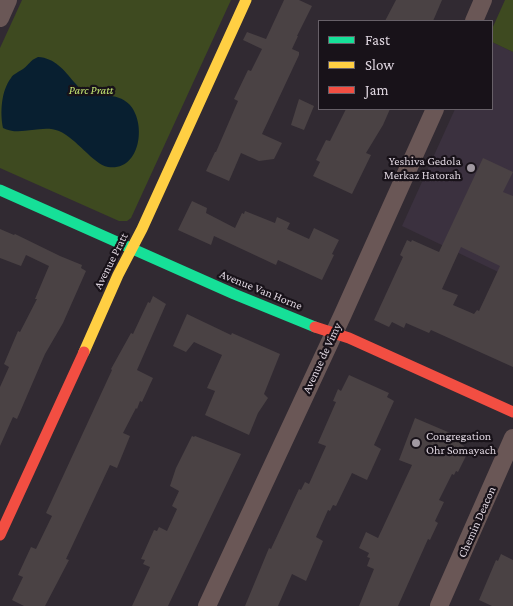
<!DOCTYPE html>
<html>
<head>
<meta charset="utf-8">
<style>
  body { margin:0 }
  #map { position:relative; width:513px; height:606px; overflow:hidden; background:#312a32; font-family:"Crimson Pro",serif }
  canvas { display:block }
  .legend { position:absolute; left:318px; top:20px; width:175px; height:90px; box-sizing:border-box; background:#181219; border:1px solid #676068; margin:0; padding:6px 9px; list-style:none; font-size:15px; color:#ded5df }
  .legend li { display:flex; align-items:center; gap:10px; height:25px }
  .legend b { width:25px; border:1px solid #676068 }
</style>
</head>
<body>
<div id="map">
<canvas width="513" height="606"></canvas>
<ul class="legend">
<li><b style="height:6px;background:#16e098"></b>Fast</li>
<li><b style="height:6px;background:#ffcf43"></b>Slow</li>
<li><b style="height:6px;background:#f24e42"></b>Jam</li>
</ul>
</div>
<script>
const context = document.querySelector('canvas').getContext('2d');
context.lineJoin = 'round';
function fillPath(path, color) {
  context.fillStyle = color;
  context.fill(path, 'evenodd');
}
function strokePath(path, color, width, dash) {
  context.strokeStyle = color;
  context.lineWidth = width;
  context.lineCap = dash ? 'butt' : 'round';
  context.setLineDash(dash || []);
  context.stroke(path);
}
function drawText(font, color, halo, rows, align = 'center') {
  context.font = font + ' "Crimson Pro",serif';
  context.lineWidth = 4.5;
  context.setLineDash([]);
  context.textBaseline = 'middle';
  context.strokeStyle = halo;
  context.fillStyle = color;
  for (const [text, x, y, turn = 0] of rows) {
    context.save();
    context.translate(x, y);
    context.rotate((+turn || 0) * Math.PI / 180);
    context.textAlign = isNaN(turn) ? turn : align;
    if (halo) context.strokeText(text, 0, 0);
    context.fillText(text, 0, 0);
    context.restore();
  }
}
fillPath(new Path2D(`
  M492 42 513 52V279L402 226 455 109H492Z`), '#3b313f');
fillPath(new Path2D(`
  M22 0H231L131 218 127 221H119L0 168V48Z
  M505 0H513V52L492 42V29Z`), '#3e4a20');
fillPath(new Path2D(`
  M38 57C55 58 64 70 74 82 77 85 79 88 82 90 97 97 117 92 129 104 147 122 141 172 108 167 93 164 76 138 59 131 41 124 20 137 3 128 0 113 1 91 11 78 13 74 19 72 23 69 30 64 29 61 38 57Z`), '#081f30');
fillPath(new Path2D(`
  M284 0H299L312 6 297 36H298L292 49 299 52V55L262 134 282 143 274 159 259 161 241 153 229 181 206 171 215 152H216L238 101 234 99 248 70 251 71 262 49 243 40 247 32 266 39Z
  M396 0H442L433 21H385Z
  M299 99 314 106 304 130 291 125Z
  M346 109H390L383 125 366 153 371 155 352 194 313 176 320 162 316 160 326 140 330 141Z
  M483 158 513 172 503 192 513 196V367L431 330 429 333 406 323 404 328 392 322 389 327 374 320 403 257 400 255 407 240 411 242 412 240 439 252ZM461 247 500 266 479 311 477 310 474 314 453 305 458 295 442 289Z
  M192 201 207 208 206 213 235 228 242 213 244 214 245 211 275 223 277 217 290 223 287 229 309 239 314 228 339 240 332 254 334 255 322 280 278 260 276 265 214 236 211 245 178 230Z
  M0 229 14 235 15 234 60 256 82 265 81 268 86 271 63 323 45 354 17 419 13 417 0 446V387L9 367 4 364 18 331 20 332 37 299H35L49 266 26 255 21 266 0 258Z
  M153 296 166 304 137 370 153 378 142 402 140 401 137 409 136 408 123 433 130 436 117 468 110 465 66 559 69 560 45 606H24L12 600 23 577 18 575 31 547 36 549 52 516 46 513 112 370 111 369 131 333 133 334 148 302 150 303Z
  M187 314 231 335 232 333 280 354 264 394 268 398 258 413 249 435 205 415 215 391 207 388 222 355 194 342 186 352 173 346Z
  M349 375 389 393 387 397 394 401 374 445 381 449 367 480 352 473 336 506 333 505 330 511 328 510 316 537 323 541 306 581 292 574 278 606H245L269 548 271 549 299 489 301 490 305 482 309 484 326 446 318 443 336 402 333 401 338 389 341 391Z
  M415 418 462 438 460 444 464 446 462 449 468 452 458 472 456 471 454 475 452 474 439 500 444 502 435 521 438 523 430 540 428 539 398 606H359L374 569 367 566 370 558 367 557 369 553 359 548 366 532 378 538 412 465 399 460Z
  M192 436 194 437 195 436 241 454 168 606H132L150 567 143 564 145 560 141 559 154 530 157 531 159 527 167 531 177 509 172 506 179 491 170 486 176 468Z
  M501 554 513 560V606H492L479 600 496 560 498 561Z`), '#4a4244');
strokePath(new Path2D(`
  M0 18 8 0
  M474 21 483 0
  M207 606 343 314 435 109
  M439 606 513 438`), '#6a5756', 18);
strokePath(new Path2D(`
  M0 190 234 294 315 327`), '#16e098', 11);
strokePath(new Path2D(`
  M84 352 118 275 142 229 246 0`), '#ffcf43', 11);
strokePath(new Path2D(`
  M315 327 349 338 513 412
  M0 535 84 352`), '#f24e42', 11);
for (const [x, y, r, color] of [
  [471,168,5,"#a199a2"],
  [416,443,5,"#a199a2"]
]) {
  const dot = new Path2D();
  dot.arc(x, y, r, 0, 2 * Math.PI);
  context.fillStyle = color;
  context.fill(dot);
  strokePath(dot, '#181219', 2);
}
drawText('italic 12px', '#c2e472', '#181219', [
  ["Parc Pratt",91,90]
]);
drawText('12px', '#ded5df', '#181219', [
  ["Yeshiva Gedola",461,161],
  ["Merkaz Hatorah",461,175],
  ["Congregation",426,436,"left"],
  ["Ohr Somayach",426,450,"left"]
], 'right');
drawText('12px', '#ded5df', '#181219', [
  ["Avenue Pratt",111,261,-63],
  ["Avenue Van Horne",261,290,22],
  ["Avenue de Vimy",322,358,-65],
  ["Chemin Deacon",477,522,-66]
]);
</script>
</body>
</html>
